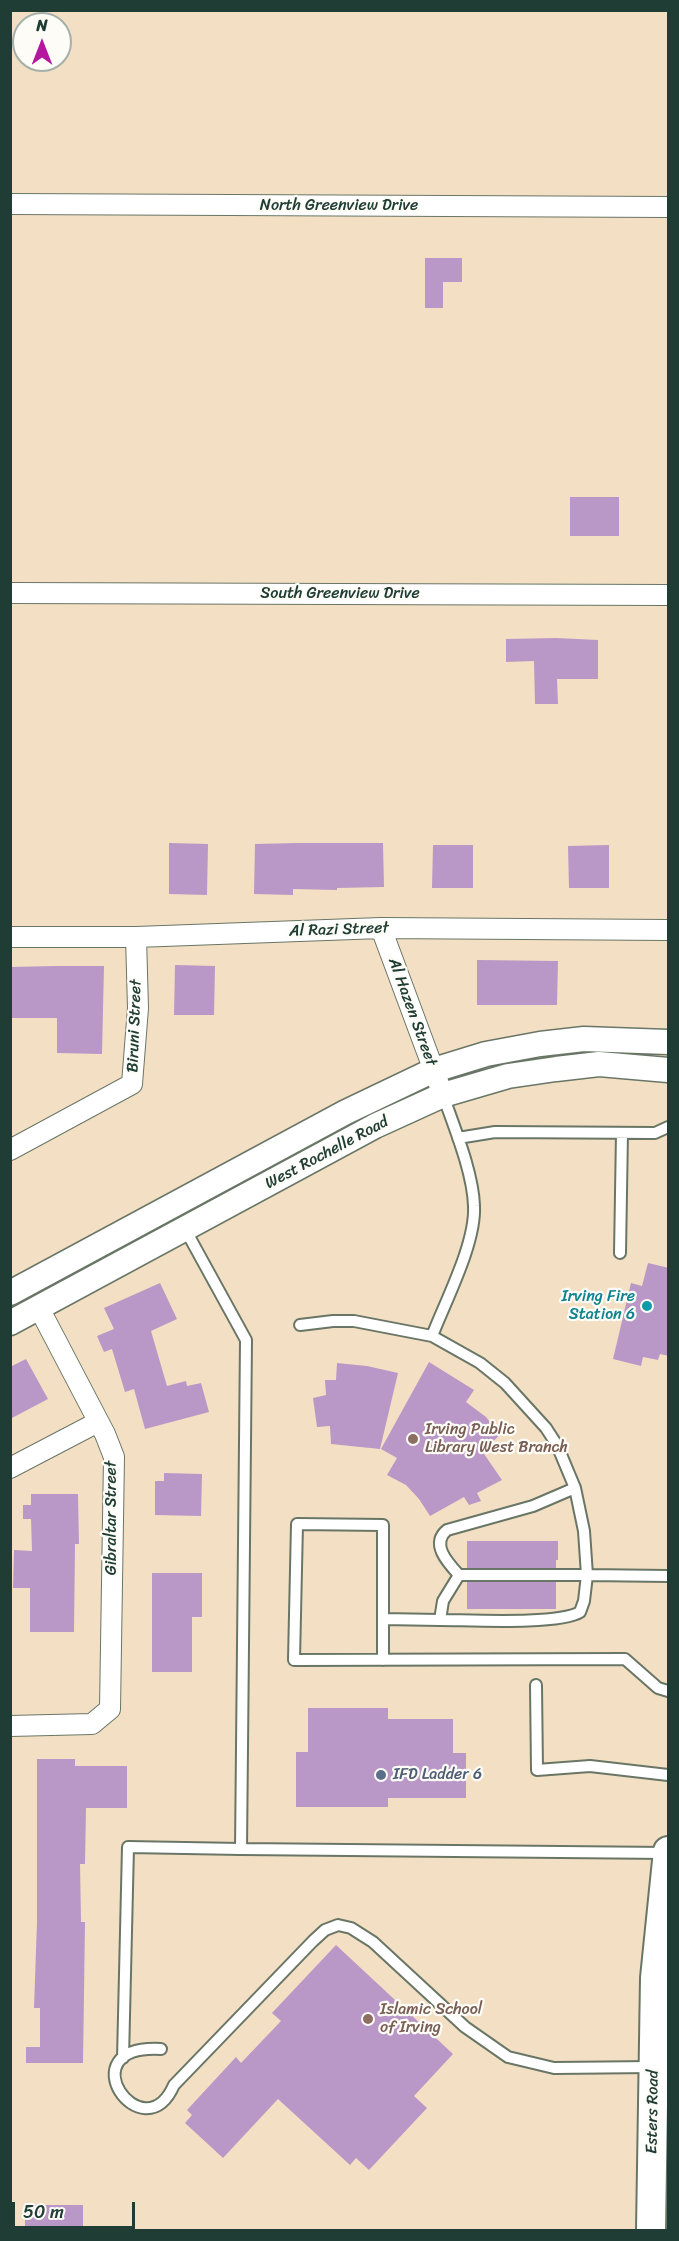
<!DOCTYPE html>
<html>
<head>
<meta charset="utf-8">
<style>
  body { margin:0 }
  #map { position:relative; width:679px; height:2241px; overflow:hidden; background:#f3e0c4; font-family:Sriracha,sans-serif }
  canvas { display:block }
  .frame { position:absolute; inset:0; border:12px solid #1f3d34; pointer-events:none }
  .north { position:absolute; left:12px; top:12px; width:60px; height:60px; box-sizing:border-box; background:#fdfcf7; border:2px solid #a4b0a9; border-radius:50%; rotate:0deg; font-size:16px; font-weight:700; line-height:24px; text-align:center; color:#1f3d34 }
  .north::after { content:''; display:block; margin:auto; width:21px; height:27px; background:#b5179e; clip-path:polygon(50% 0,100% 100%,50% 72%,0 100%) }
  .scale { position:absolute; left:12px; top:2202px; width:123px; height:27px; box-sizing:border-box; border:3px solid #1f3d34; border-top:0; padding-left:8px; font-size:18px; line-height:21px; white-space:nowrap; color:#1f3d34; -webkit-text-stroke:4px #fdfcf7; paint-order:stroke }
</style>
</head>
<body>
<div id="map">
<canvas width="679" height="2241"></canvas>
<div class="frame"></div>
<div class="north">N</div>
<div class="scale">50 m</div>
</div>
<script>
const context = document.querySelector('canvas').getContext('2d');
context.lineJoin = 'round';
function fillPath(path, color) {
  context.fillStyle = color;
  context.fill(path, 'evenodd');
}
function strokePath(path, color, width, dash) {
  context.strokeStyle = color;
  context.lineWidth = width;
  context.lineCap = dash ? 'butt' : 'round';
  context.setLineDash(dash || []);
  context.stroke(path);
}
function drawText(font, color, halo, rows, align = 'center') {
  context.font = font + ' Sriracha,sans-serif';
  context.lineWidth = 4.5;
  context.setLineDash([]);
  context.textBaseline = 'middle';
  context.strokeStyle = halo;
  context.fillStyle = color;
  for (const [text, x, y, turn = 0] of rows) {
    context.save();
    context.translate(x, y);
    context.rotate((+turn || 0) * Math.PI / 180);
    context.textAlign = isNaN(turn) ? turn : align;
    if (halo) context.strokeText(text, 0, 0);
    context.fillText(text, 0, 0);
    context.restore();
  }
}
fillPath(new Path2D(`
  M425 258H462V282H443V308H425Z
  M570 497H619V536H570Z
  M556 638 598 640V679H557L558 704H535L534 661 506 662V639Z
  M169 843 208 844 207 895 169 894Z
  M298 843H383L384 887 337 888V890L293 889V895L254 894 255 844Z
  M433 845H473V888H432Z
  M609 845V888H569L568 846Z
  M477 960 558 961 557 1005H477Z
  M175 965 215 966 214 1015H174Z
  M56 966H104L102 1054 57 1053V1018H10V967Z
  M648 1263 669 1268V1356L660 1354 658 1360 643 1357 641 1366 613 1359 631 1283 642 1286Z
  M160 1283 177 1319 151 1331 167 1386 186 1381 187 1386 201 1383 209 1412 145 1429 134 1389 125 1392 112 1349 104 1352 97 1336 114 1329 104 1308Z
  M26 1359 48 1399 10 1419V1367Z
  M429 1362 474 1390 466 1402 486 1417 500 1435 482 1451 502 1480 477 1493 481 1501 469 1505 464 1497 430 1516 419 1499 406 1485 387 1475 397 1458 381 1449Z
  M337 1363 367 1366 398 1373 380 1449 331 1444 330 1426 317 1427 313 1398 326 1395 325 1380H336Z
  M164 1473 202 1474 201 1516 155 1515V1481H164Z
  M31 1494H78L79 1544H75L74 1632H30V1588H13L14 1550 32 1551 31 1519H23V1505H31Z
  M467 1541H558V1560H556V1568H467Z
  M152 1573H202V1617H192V1672H152Z
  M467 1582H556V1609H467Z
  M308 1708H388V1719H453V1753H466V1798H388V1807H296V1752H308Z
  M37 1759H75V1766H127V1808H86L85 1864H80L81 1922H85L83 2063H26V2047H40V2008H34L37 1922Z
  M336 1945 453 2054 414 2096 427 2108 369 2170 356 2158 350 2165 278 2099 223 2158 185 2123 192 2115 187 2110 236 2057 241 2063 281 2021 272 2013Z
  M25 2205H83V2230H36V2227H25Z`), '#b997c7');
const service = new Path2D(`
  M458 1138 495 1132 655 1133 668 1127
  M185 1229 246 1340 241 1849 667 1853
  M620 1253 622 1133
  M300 1325 333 1321H354L432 1336 480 1363 505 1383 546 1428 557 1445 575 1488 584 1531 587 1575 668 1576
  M432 1336C446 1300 476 1243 474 1206 473 1172 454 1127 443 1095
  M459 1575 443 1601 440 1620C469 1620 559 1625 580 1612L584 1601 587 1575H459C448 1563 430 1544 447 1530L533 1506 575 1488
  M383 1619V1660
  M440 1620 383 1619V1525L297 1524 294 1660 625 1659 658 1688 668 1691
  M536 1685 537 1770 590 1766 668 1775
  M161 2049C65 2044 143 2155 174 2085L313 1941 325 1930 338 1925 351 1928 373 1942 465 2027 508 2057 554 2068 653 2067
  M123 2058 128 1847 241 1849`);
const minor = new Path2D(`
  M10 204 668 207
  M10 593 668 595
  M381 928 443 1095
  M10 937H136L381 928 668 930
  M10 1150 132 1084 138 1008 136 937
  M10 1468 98 1422
  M10 1726 92 1724 110 1709 114 1457 105 1434 39 1308`);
const tertiary = new Path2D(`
  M10 1293 346 1112 434 1070 486 1054 540 1044 584 1039 668 1042
  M10 1323 375 1126 443 1095 508 1076 556 1069 599 1064 668 1070`);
const secondary = new Path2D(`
  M651 2230 655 1978 668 1851`);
strokePath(service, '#697666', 14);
strokePath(minor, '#697666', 22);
strokePath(tertiary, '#697666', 27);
strokePath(secondary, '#697666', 32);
strokePath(service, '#fff', 10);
strokePath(minor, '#fff', 20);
strokePath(tertiary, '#fff', 24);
strokePath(secondary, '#fff', 28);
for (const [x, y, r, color] of [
  [647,1306,6,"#0f9aa8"],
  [413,1439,6,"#8d6e63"],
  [381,1775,6,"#5c6f8a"],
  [368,2019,6,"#8d6e63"]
]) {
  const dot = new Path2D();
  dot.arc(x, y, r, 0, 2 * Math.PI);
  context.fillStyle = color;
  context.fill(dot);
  strokePath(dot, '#fdfcf7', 2);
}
drawText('16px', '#1f3d34', '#fdfcf7', [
  ["North Greenview Drive",339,206],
  ["South Greenview Drive",340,594],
  ["Al Razi Street",339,930,-2],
  ["Al Hazen Street",412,1012,70],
  ["Biruni Street",135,1026,-88],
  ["West Rochelle Road",327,1153,-28],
  ["Gibraltar Street",112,1518,-90],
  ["Esters Road",653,2112,-89]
]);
drawText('16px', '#0d838f', '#fdfcf7', [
  ["Irving Fire",635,1297],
  ["Station 6",635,1315]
], 'right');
drawText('16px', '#785e54', '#fdfcf7', [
  ["Irving Public",425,1430],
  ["Library West Branch",425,1448],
  ["Islamic School",380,2010],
  ["of Irving",380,2028]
], 'left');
drawText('16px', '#4e5e75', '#fdfcf7', [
  ["IFD Ladder 6",393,1775]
], 'left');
</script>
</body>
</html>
